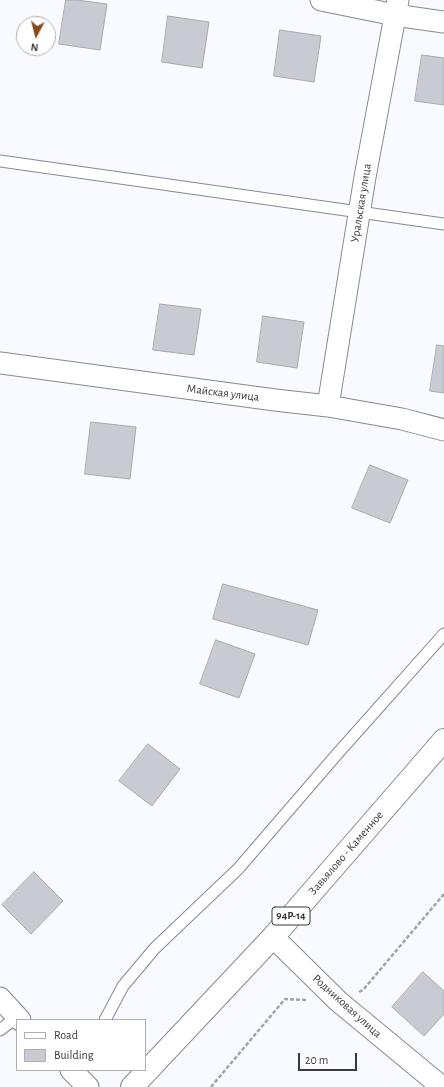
<!DOCTYPE html>
<html>
<head>
<meta charset="utf-8">
<style>
  body { margin:0 }
  #map { position:relative; width:444px; height:1087px; overflow:hidden; background:#f9faff; font-family:"Alegreya Sans",sans-serif }
  canvas { display:block }
  .legend { position:absolute; left:16px; top:1019px; width:130px; height:52px; box-sizing:border-box; background:#fff; border:1px solid #b0b0b1; margin:0; padding:5px 7px; list-style:none; font-size:12px; color:#3a3a3d }
  .legend li { display:flex; align-items:center; gap:8px; height:20px }
  .legend b { width:20px; border:1px solid #b0b0b1 }
  .north { position:absolute; left:16px; top:16px; width:40px; height:40px; box-sizing:border-box; background:#fff; border:1px solid #b0b0b1; border-radius:50%; rotate:187deg; font-size:11px; font-weight:700; line-height:16px; text-align:center; color:#3a3a3d }
  .north::after { content:''; display:block; margin:auto; width:14px; height:18px; background:#8b4917; clip-path:polygon(50% 0,100% 100%,50% 72%,0 100%) }
  .scale { position:absolute; left:298px; top:1053px; width:59px; height:18px; box-sizing:border-box; border:2px solid #3a3a3d; border-top:0; padding-left:5px; font-size:12px; line-height:14px; white-space:nowrap; color:#3a3a3d; -webkit-text-stroke:3px #fff; paint-order:stroke }
</style>
</head>
<body>
<div id="map">
<canvas width="444" height="1087"></canvas>
<ul class="legend">
<li><b style="height:5px;background:#fff"></b>Road</li>
<li><b style="height:11px;background:#c9cad2"></b>Building</li>
</ul>
<div class="north">N</div>
<div class="scale">20 m</div>
</div>
<script>
const context = document.querySelector('canvas').getContext('2d');
context.lineJoin = 'round';
function fillPath(path, color) {
  context.fillStyle = color;
  context.fill(path, 'evenodd');
}
function strokePath(path, color, width, dash) {
  context.strokeStyle = color;
  context.lineWidth = width;
  context.lineCap = dash ? 'butt' : 'round';
  context.setLineDash(dash || []);
  context.stroke(path);
}
function drawText(font, color, halo, rows, align = 'center') {
  context.font = font + ' "Alegreya Sans",sans-serif';
  context.lineWidth = 4;
  context.setLineDash([]);
  context.textBaseline = 'middle';
  context.strokeStyle = halo;
  context.fillStyle = color;
  for (const [text, x, y, turn = 0] of rows) {
    context.save();
    context.translate(x, y);
    context.rotate((+turn || 0) * Math.PI / 180);
    context.textAlign = isNaN(turn) ? turn : align;
    if (halo) context.strokeText(text, 0, 0);
    context.fillText(text, 0, 0);
    context.restore();
  }
}
const building = new Path2D(`
  M66 0H77L107 4 100 50 59 44Z
  M168 16 209 22 202 68 162 62Z
  M280 30 321 36 314 82 274 76Z
  M422 55 444 58V105L415 101Z
  M160 304 201 309 194 355 153 350Z
  M263 316 304 322 297 368 257 362Z
  M437 345 444 346V393L430 391Z
  M91 422 136 427 130 479 85 474Z
  M370 465 408 480 390 523 352 508Z
  M223 584 318 610 308 645 213 619Z
  M216 640 255 654 239 698 200 684Z
  M148 744 180 769 152 806 119 781Z
  M34 872 63 901 31 934 2 905Z
  M423 972 444 991V1014L424 1036 392 1007Z`);
fillPath(building, '#c9cad2');
strokePath(building, '#a8aab1', 1);
const lane = new Path2D(`
  M0 161 444 224
  M105 1020 123 986 155 948 238 869 338 753 444 634
  M0 1030 17 1017`);
const street = new Path2D(`
  M321 0 395 15 444 22
  M0 363 275 400 328 406 402 419 444 430
  M328 406 365 177 398 0
  M273 937 338 1001 442 1087
  M0 998 20 1020
  M71 1070 88 1087`);
const primary = new Path2D(`
  M132 1087 273 937 444 740`);
strokePath(lane, '#87898f', 13);
strokePath(street, '#87898f', 23);
strokePath(primary, '#87898f', 24);
strokePath(new Path2D(`
  M359 992 363 990 444 894
  M211 1087 285 999 308 1000`), '#a3a4a8', 2.5, [4, 2]);
strokePath(lane, '#fff', 11);
strokePath(street, '#fff', 21);
strokePath(primary, '#fff', 22);
for (const [x, y, w] of [
  [291,916,38]
]) {
  const box = new Path2D();
  box.roundRect(x - w / 2, y - 9, w, 18, 3);
  context.fillStyle = '#fff';
  context.fill(box);
  strokePath(box, '#3a3a3d', 1);
}
drawText('bold 11px', '#3a3a3d', null, [
  ["94Р-14",291,916]
]);
drawText('12px', '#3a3a3d', '#fff', [
  ["Уральская улица",361,203,-81],
  ["Майская улица",223,393,7],
  ["Завьялово - Каменное",346,853,-49],
  ["Родниковая улица",347,1006,42]
]);
</script>
</body>
</html>
